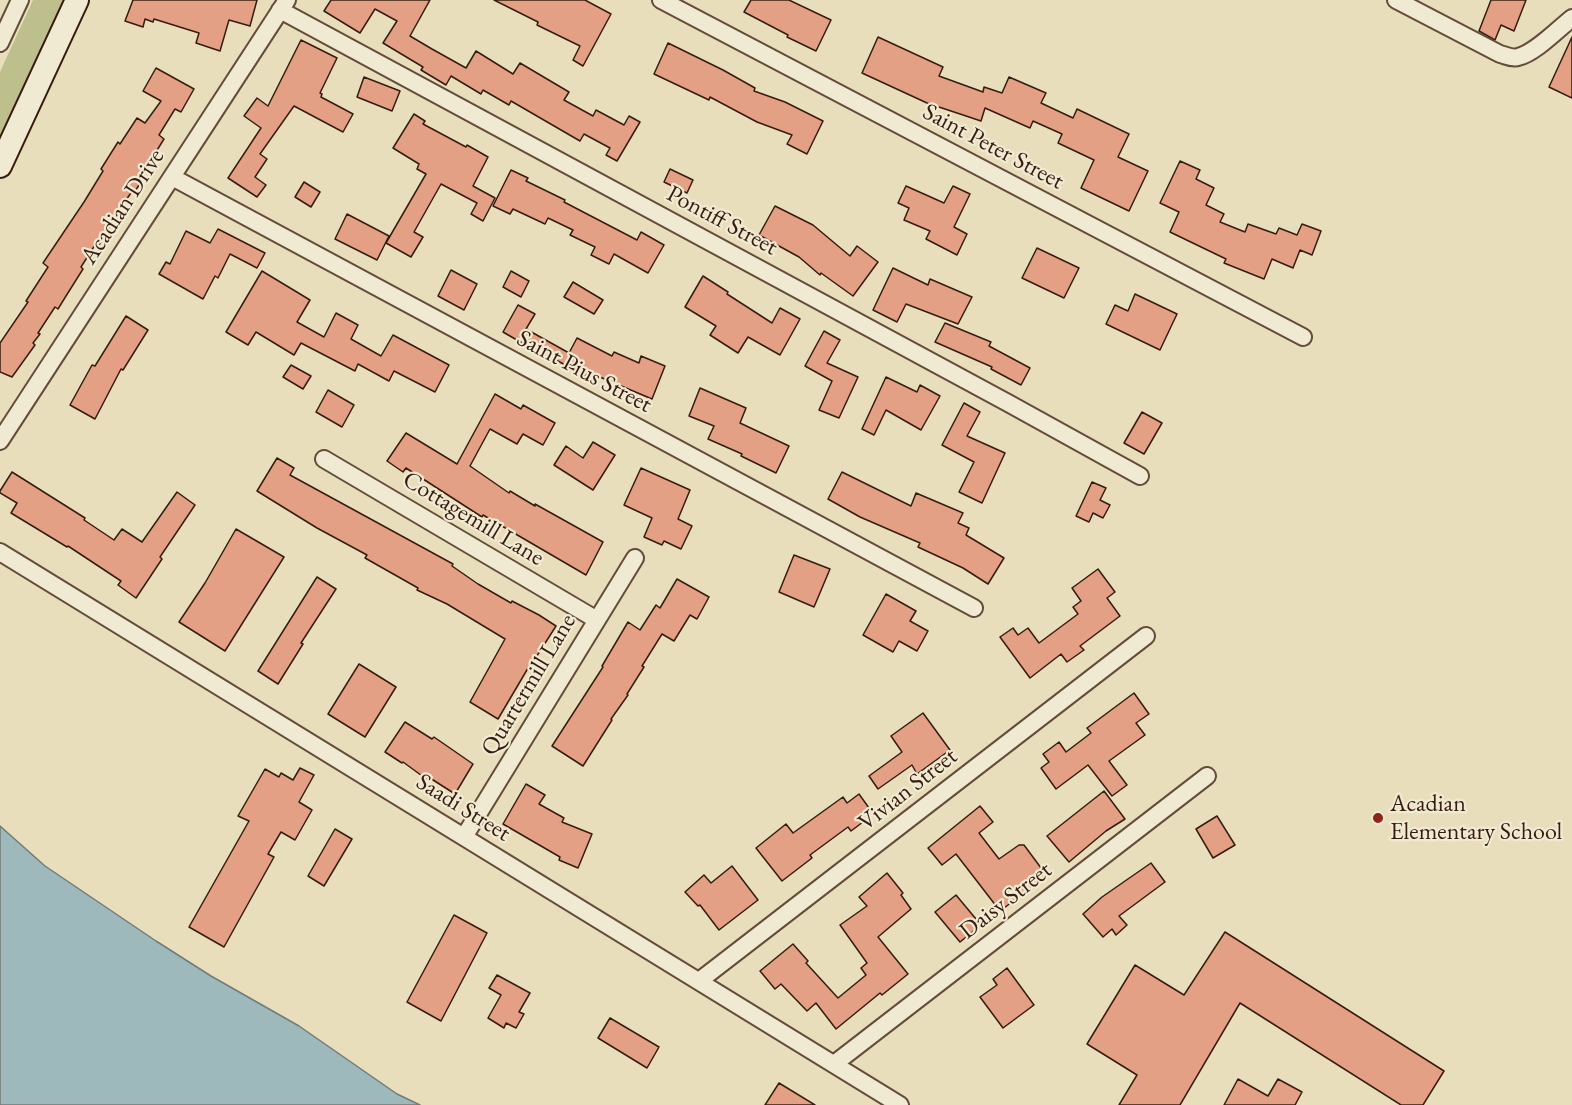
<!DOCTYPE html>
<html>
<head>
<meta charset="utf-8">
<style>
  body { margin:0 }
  canvas { display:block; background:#e9debc }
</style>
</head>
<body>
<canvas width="1572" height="1105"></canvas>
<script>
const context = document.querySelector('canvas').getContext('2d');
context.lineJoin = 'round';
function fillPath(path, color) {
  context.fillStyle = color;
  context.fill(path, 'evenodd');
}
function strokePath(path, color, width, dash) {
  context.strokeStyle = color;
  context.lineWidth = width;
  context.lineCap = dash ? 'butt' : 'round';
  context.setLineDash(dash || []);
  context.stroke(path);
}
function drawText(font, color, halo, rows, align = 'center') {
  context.font = font + ' "EB Garamond",serif';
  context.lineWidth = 4.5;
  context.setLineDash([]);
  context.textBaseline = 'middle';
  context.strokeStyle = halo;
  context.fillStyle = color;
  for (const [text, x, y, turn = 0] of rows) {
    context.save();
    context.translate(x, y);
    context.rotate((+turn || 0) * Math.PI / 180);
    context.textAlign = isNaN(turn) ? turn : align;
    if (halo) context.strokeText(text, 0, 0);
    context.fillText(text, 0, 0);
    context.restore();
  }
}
fillPath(new Path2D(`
  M33 0H64L0 137V72Z`), '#bdbf8c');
const water = new Path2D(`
  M0 826 45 866 156 941 211 976 299 1026 397 1094 420 1105H0Z`);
fillPath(water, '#9db9bc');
strokePath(water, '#747a77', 1.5);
const building = new Path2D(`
  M133 0H257L250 26 229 20 220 51 196 43 199 33 154 19 153 22 145 19 143 27 125 21Z
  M331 0H430L410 36 432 49 466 68 476 51 513 74 520 63 569 92 564 100 593 116 596 110 624 125 629 116 640 122 617 161 606 155 610 148 584 134 580 141 511 101 509 105 483 90 481 94 451 76 446 85 421 70 423 67 383 43 397 21 375 9 360 33 324 11Z
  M494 0H585L611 14 583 66 573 60 580 46 537 25 538 22Z
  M751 0H789L831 20 816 51 787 37 788 35 744 12Z
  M1491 0H1526L1514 31 1501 25 1495 40 1479 31Z
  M878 37 943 67 939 76 983 92 984 87 1002 93 1009 77 1046 93 1041 103 1073 118 1077 109 1129 134 1118 157 1148 171 1129 211 1081 188 1094 160 1058 143 1062 134 1033 121 1030 128 985 108 981 121 927 103 862 73Z
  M1572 37V98L1549 87Z
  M301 40 337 58 320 93 322 94 321 97 353 114 343 132 294 106 260 154 267 159 255 177 266 185 257 197 228 178 261 128 244 116 257 98 268 106Z
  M668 43 723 70 755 88 754 91 785 102 823 121 807 154 787 144 792 135 757 122 710 97 709 100 654 74Z
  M156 68 194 89 181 112 175 109 159 135 164 139 141 176 144 178 135 191 133 190 117 213 98 247 95 245 81 267 83 269 66 296 58 309 55 307 38 333 40 334 33 343 35 345 12 377 0 372V343L28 302 26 301 48 267 43 263 84 202 103 171 101 169 118 142 120 144 137 118 145 123 161 101 143 91Z
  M364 77 400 91 392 111 357 97Z
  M414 114 425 121 423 124 466 147 467 145 488 157 473 186 495 198 483 221 471 214 477 203 441 184 414 232 423 237 411 257 386 243 426 174 417 169 419 164 393 148Z
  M1180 161 1200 170 1196 179 1214 188 1206 205 1224 214 1220 222 1245 232 1248 224 1276 234 1279 228 1297 235 1302 224 1321 231 1312 255 1300 250 1293 268 1272 259 1264 279 1224 263 1226 259 1170 232 1179 212 1160 203Z
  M670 169 693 180 687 193 664 182Z
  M511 170 528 178 526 181 565 200 564 202 637 240 641 232 664 245 648 273 614 254 609 264 591 255 595 247 570 235 573 230 548 218 545 224 513 209 510 214 493 206Z
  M304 182 320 192 311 207 295 197Z
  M906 186 944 203 953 186 970 194 954 227 967 234 957 255 926 239 930 231 904 220 909 208 898 203Z
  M775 206 813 225 850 256 857 246 878 262 853 296 821 273 820 275 799 257 759 235Z
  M347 214 389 236 377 260 335 239Z
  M218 229 265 253 257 268 230 254 218 278 215 276 203 299 159 274 166 262 170 264 186 231 210 243Z
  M1037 248 1079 268 1064 298 1022 278Z
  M893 268 928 285 930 279 972 297 958 324 906 304 897 322 873 310Z
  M451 270 477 284 464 310 438 296Z
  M262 271 310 300 297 322 324 337 336 313 358 325 351 339 381 356 393 335 449 365 435 392 394 371 389 381 358 364 355 371 301 343 294 355 256 332 248 345 226 332Z
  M511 271 529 281 521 297 503 287Z
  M703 276 728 292 727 294 772 323 780 308 800 319 780 355 748 337 738 353 710 335 716 326 685 307Z
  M573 282 603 300 594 314 564 297Z
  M1135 294 1177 314 1160 350 1106 324 1115 305 1128 311Z
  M518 305 535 314 526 329 569 353 577 338 612 356 614 352 639 363 641 356 665 366 652 399 588 372 586 376 554 359 552 363 535 353 536 351 503 332Z
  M126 316 148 330 123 370 121 369 95 419 70 405 92 365 95 366Z
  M945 323 991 342 989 346 1030 368 1021 385 991 369 992 367 935 342Z
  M824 331 840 340 827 363 858 377 839 418 819 410 832 381 805 366Z
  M291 365 311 376 303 389 283 377Z
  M886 377 917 392 920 385 940 396 921 430 886 410 874 435 862 429Z
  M700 388 746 408 740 423 789 446 776 473 741 456 742 454 708 439 714 426 689 416Z
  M328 390 354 405 342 427 316 412Z
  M495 394 521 409 523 405 555 423 543 445 523 434 517 444 490 429 470 466 509 493 510 491 535 506V504L603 542 586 575 483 515 482 517 406 468 403 472 387 461 406 433 457 464Z
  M964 403 980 412 967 436 1005 453 982 503 959 492 974 462 942 445Z
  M1142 412 1162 423 1144 454 1124 443Z
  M593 442 615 455 593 490 554 465 566 446 583 458Z
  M277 458 294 468 290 475 453 564 452 566 478 584 511 603 512 601 539 615 556 626 535 659 534 658 498 719 470 702 505 639 447 604 417 590 418 588 365 558 367 555 317 528 257 491Z
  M641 468 690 490 678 519 692 526 681 549 664 541 662 545 644 537 652 518 624 505Z
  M12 472 85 518 84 520 114 540 122 529 142 542 177 492 195 505 160 557 162 559 136 598 118 585 121 581 68 546 67 547 11 513 17 503 0 493V491Z
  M842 472 911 506 916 493 963 513 958 523 969 528 966 535 1004 558 988 584 963 568 918 547 920 543 860 517 828 499Z
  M1092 482 1106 488 1100 500 1110 505 1103 518 1093 513 1089 522 1076 516Z
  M236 529 284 557 225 651 179 622 205 583Z
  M794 555 830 569 814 607 779 592Z
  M1098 569 1115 592 1107 598 1120 616 1080 646 1084 650 1067 662 1061 654 1030 678 1000 637 1013 628 1018 635 1028 628 1039 643 1078 614 1073 607 1081 601 1072 588Z
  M317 577 336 589 301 643 303 644 278 684 258 671Z
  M677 579 709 597 697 619 690 615 674 641 662 634 642 666 644 667 627 694 628 695 611 719 612 720 583 766 552 746 603 667 602 666 628 622 640 630 656 605 660 608Z
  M886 594 916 611 910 621 928 631 917 651 899 641 893 652 863 635Z
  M359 664 396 687 365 737 328 714Z
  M1134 693 1149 714 1136 723 1145 735 1109 761 1127 785 1112 796 1088 765 1056 789 1041 768 1049 762 1043 754 1059 742 1066 752 1091 733 1087 728Z
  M923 713 950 750 917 774 912 765 878 789 869 776 902 752 891 736Z
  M405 722 432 739 434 737 473 764 455 794 430 778 429 781 403 762 402 763 385 752Z
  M300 768 314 775 299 802 312 810 295 840 281 832 268 854 274 857 224 947 189 927 249 821 238 816 265 769 279 777 281 773 293 780Z
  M526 784 545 795 539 804 564 818 562 822 592 834 578 868 559 860 560 857 503 824Z
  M1104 791 1125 819 1106 831 1069 862 1047 836Z
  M859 794 869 808 858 816 863 822 851 831 848 827 810 855 812 858 782 881 756 848 786 824 793 833 843 797 847 803Z
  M980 806 993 822 979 833 999 859 1019 845H1024L1047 876 1000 911 956 854 942 865 928 848Z
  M1217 816 1235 845 1213 858 1196 829Z
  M335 829 352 839 324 886 308 876Z
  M1151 863 1165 882 1119 916 1127 925 1116 935 1112 929 1103 937 1083 914 1102 897Z
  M732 866 758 900 719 930 700 905 698 906 685 892 704 875 711 883Z
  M887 873 903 893 901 895 911 909 878 937 908 974 882 995 880 993 836 1029 816 1003 807 1011 781 984 775 989 760 971 793 944 808 961 806 963 838 998 866 975 861 968 867 963 840 925 867 906 859 897Z
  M956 895 981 925 960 942 935 912Z
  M454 915 487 933 441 1021 407 1002Z
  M1225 932 1444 1071 1423 1105H1401L1240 1003 1180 1105H1119L1137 1075 1087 1044 1135 965 1184 995Z
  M1007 968 1034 1005 1003 1028 980 997 997 985 993 979Z
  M497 975 530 993 519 1012 524 1014 516 1028 506 1023 504 1028 488 1018 501 995 489 988Z
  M610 1018 659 1047 647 1068 598 1038Z
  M1238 1079 1268 1096 1278 1079 1302 1092 1295 1105H1224Z
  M779 1083 815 1105H765Z`);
fillPath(building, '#e4a084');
strokePath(building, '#361c0f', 1.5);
const minor = new Path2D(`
  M661 0 1303 337
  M1396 0 1500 54C1505 55 1512 59 1518 57 1535 53 1558 29 1572 18
  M280 10 1008 403 1140 476
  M0 43 20 0
  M172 177 974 608
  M0 441 287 0
  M324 459 597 620
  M0 552 900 1105
  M464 837 635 558
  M699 981 1146 636
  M834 1064 1207 776`);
const secondary = new Path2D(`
  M0 166 77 0`);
strokePath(minor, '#634c3a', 20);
strokePath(secondary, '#361c0f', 26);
strokePath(minor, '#f1ead3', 16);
strokePath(secondary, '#f1ead3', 22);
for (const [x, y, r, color] of [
  [1378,818,6,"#8f2418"]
]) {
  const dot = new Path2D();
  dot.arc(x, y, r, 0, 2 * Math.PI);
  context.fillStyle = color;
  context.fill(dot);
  strokePath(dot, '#f1ead3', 2);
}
drawText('24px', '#361c0f', '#f1ead3', [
  ["Saint Peter Street",993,147,28],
  ["Acadian Drive",123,207,-57],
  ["Pontiff Street",722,221,28],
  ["Saint Pius Street",584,372,28],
  ["Cottagemill Lane",473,519,31],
  ["Quartermill Lane",529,685,-59],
  ["Vivian Street",908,790,-38],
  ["Saadi Street",463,808,32],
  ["Daisy Street",1006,901,-38]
]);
drawText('24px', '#361c0f', '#f1ead3', [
  ["Acadian",1390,804],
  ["Elementary School",1390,832]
], 'left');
</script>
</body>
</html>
